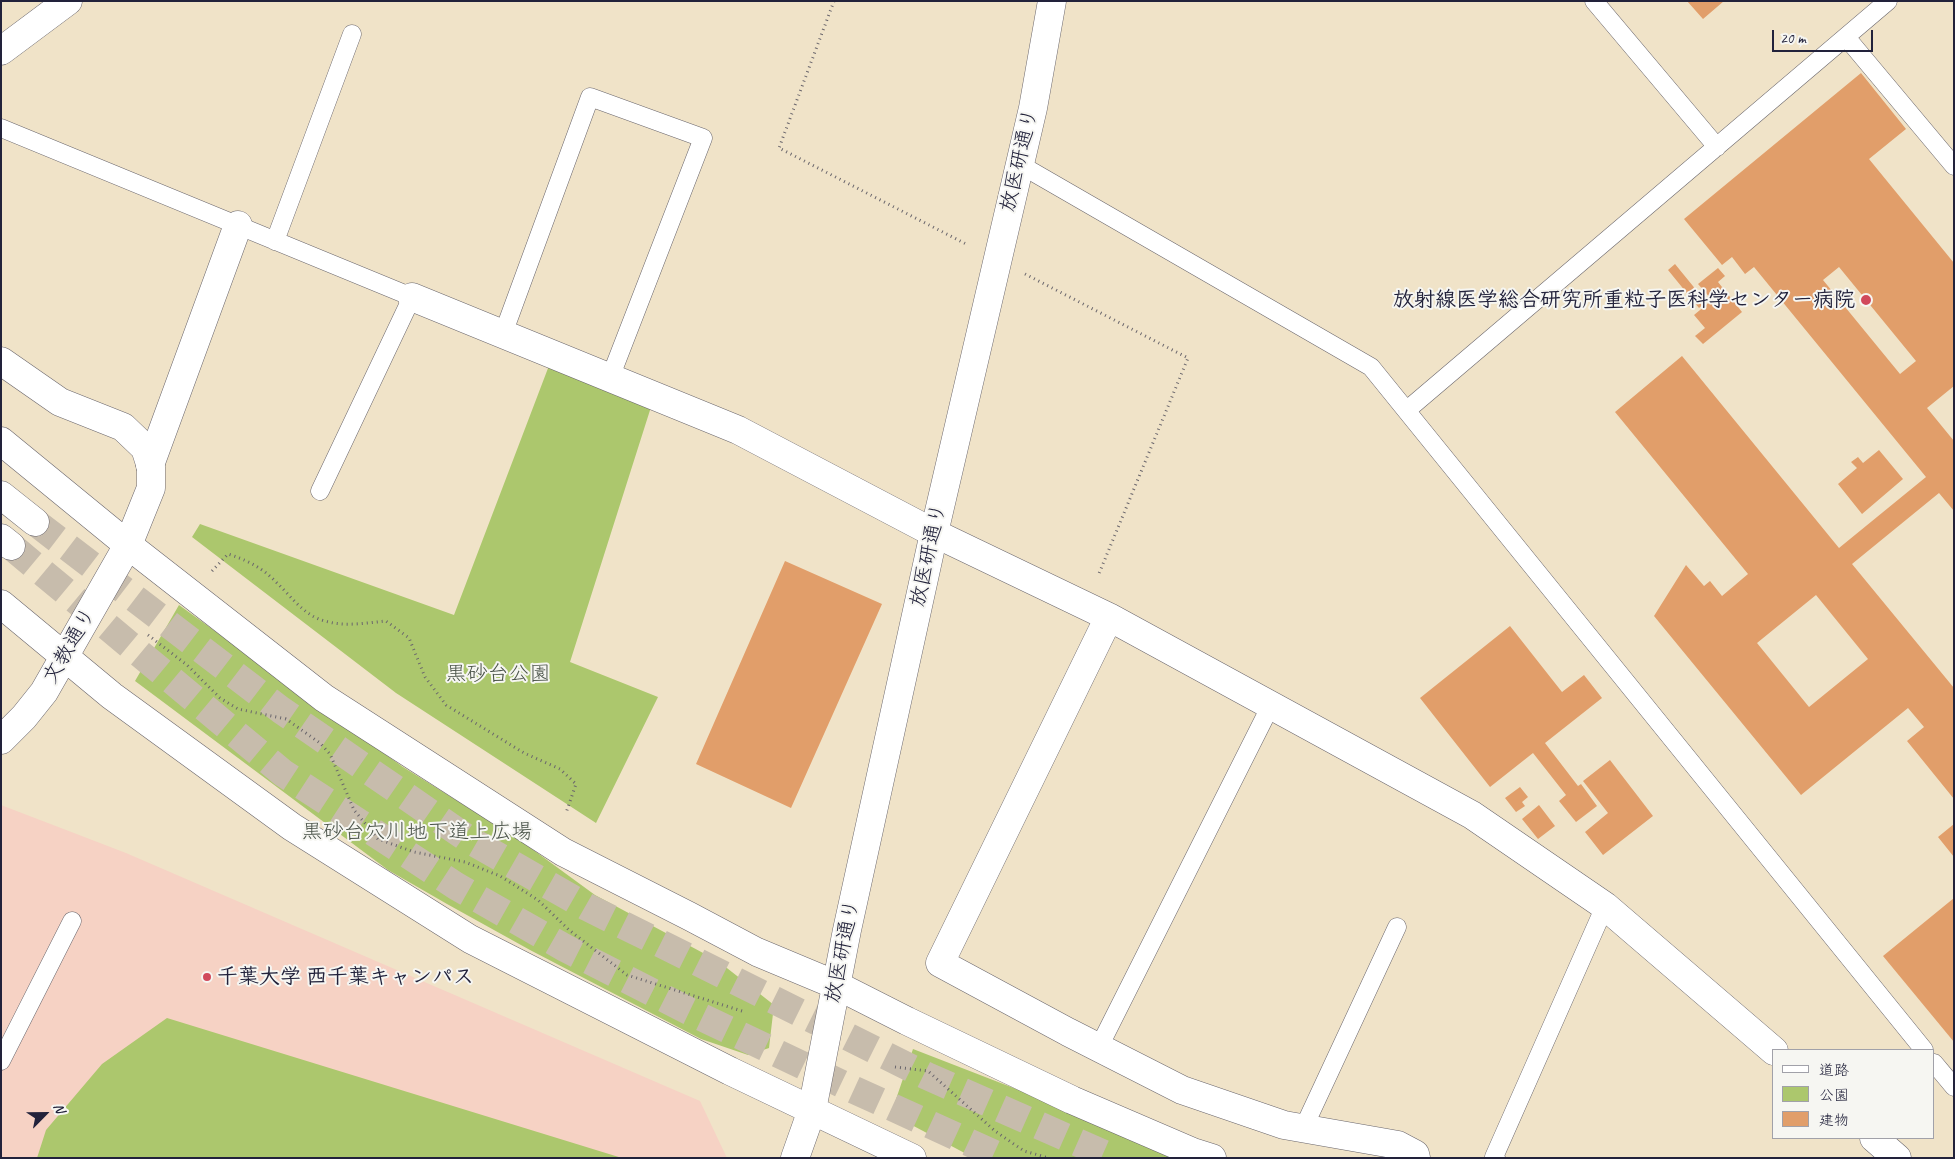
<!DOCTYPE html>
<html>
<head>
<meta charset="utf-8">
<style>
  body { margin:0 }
  #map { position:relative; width:1955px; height:1159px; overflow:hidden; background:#f0e3c8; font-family:Caveat,"Klee One",sans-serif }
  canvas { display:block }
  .frame { position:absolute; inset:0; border:2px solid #22223b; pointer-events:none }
  .legend { position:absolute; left:1772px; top:1049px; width:162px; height:90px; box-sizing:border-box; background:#f6f6f2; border:1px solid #a1a1a9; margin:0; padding:6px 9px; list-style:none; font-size:15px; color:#22223b }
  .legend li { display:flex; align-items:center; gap:10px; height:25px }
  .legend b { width:25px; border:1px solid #a1a1a9 }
  .north { position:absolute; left:20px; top:1089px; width:50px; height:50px; -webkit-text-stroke:4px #f6f6f2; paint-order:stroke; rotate:67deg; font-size:14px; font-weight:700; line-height:20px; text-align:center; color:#22223b }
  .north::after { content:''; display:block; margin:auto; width:18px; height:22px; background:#22223b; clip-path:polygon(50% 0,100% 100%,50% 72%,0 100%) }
  .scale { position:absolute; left:1772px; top:30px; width:101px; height:22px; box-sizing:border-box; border:2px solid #22223b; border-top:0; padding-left:6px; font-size:15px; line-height:18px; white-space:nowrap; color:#22223b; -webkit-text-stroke:4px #f6f6f2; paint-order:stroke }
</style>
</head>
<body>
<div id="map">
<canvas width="1955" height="1159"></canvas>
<div class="frame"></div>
<ul class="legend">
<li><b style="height:6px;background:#fff"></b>道路</li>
<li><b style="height:14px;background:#acc76d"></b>公園</li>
<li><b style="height:14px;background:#e19e6a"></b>建物</li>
</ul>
<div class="north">N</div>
<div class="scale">20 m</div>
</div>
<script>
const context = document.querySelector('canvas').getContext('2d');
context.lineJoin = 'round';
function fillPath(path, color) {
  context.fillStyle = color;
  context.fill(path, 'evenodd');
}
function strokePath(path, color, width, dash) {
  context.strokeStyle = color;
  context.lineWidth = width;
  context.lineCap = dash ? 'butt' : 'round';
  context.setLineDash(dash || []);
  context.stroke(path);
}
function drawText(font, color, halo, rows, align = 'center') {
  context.font = font + ' Caveat,"Klee One",sans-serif';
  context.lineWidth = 4;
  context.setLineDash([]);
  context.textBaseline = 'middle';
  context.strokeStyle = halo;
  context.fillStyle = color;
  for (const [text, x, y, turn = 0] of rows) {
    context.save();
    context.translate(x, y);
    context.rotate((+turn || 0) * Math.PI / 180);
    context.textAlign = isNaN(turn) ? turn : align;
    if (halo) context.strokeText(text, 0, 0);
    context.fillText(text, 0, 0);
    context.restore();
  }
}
fillPath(new Path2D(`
  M1 805 126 853 700 1101 727 1158H1Z`), '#f6d2c4');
fillPath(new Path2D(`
  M550 363 651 407 570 662 658 697 596 823 396 693 192 537 200 524 454 615Z
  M179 605 403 767 517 838 595 895 718 961 774 1005 769 1048 748 1055 701 1039 530 950 447 904 388 870 135 681Z
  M167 1018 622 1158H37L46 1130 102 1064Z
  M913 1049 1176 1151 1191 1158H974L891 1114Z`), '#acc76d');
fillPath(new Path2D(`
  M1687 1H1724L1703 19Z
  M1861 73 1906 129 1869 159 1954 263V386L1927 408 1954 441V511L1939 493 1852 564 1954 688V799L1907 741 1924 727 1908 708 1801 795 1654 616 1686 565 1704 586 1710 581 1722 596 1748 574 1615 412 1682 356 1839 548 1926 477 1754 267 1745 274 1732 257 1722 265 1684 219ZM1839 267 1916 361 1900 374 1823 280ZM1816 595 1868 659 1809 707 1757 643Z
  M1675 264 1706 302 1699 308 1668 270Z
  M1718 268 1725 276 1718 282 1742 312 1703 344 1695 336 1705 328 1694 315 1712 300 1698 284Z
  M1879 450 1903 479 1862 514 1838 484 1857 468 1851 462 1858 457 1863 463Z
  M785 561 882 604 791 808 696 764Z
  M1510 626 1562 692 1584 675 1602 698 1545 743 1578 786 1581 784 1597 806 1576 822 1559 801 1566 795 1533 753 1490 787 1420 698Z
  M1610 760 1653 816 1603 855 1585 832 1608 813 1583 781Z
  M1520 787 1528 797 1522 802 1525 806 1516 812 1505 798Z
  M1539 805 1555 826 1538 839 1522 819Z
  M1954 824V857L1938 837Z
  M1954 898V1042L1883 956Z`), '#e19e6a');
strokePath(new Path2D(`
  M35 522 281 710 468 839 587 907 927 1076 1113 1158
  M11 546 283 773 456 886 565 948 689 1011 848 1087 1003 1158`), '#c7bcac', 28, [28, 14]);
const service = new Path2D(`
  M1594 1 1717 147
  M1846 37 1954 166
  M1 128 412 297 320 491
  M1019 164 1371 367 1924 1050
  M275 241 352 34
  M503 334 590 97 703 138 610 378
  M1407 410 1888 1
  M1099 1047 1271 705
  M1 1061 72 921
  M1934 1063 1954 1087
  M1303 1129 1397 927
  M1496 1158 1494 1157 1605 906`);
const minor = new Path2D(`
  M1 51 68 1
  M412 297 738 430 934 533 1109 617 1472 815 1605 906 1774 1051
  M150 465 238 225
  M1109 617 940 963 1068 1032 1182 1090 1284 1125 1398 1145 1415 1154 1416 1158
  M1874 1138 1897 1158`);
const tertiary = new Path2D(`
  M1 361 60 402 123 427 145 448 151 467V488L128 545 44 692 24 717 1 740
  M1 441 128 545 324 698 563 852 689 916 757 952 836 985 907 1021 1072 1100 1193 1152 1212 1158
  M1 495 35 522
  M1 538 11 546
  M1 604 112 696 292 827 470 939 730 1071 912 1158
  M795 1158 812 1110 847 930 934 533 1033 108 1052 1`);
strokePath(service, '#6a666c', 19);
strokePath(minor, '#6a666c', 29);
strokePath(tertiary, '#6a666c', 29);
strokePath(new Path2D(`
  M834 1 779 148 968 245
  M1025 274 1188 358 1098 576
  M212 571 228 554C247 560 263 568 277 583 291 596 304 616 325 621 344 627 366 623 386 621L409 638 425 677 446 705 524 753 560 769 576 784 566 813
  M148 635 187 665 220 698 238 709 286 719 320 743 330 754 354 810 378 839 414 852 465 862 500 876 538 900 569 930 627 975 742 1011
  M895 1067 928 1071 995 1131 1024 1151 1049 1158`), '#6a666c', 3, [1, 4]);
strokePath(service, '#fff', 18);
strokePath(minor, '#fff', 28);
strokePath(tertiary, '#fff', 28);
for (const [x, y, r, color] of [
  [1866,300,6,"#d1495b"],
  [207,977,5,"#d1495b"]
]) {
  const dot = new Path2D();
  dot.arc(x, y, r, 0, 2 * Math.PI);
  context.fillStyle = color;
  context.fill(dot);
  strokePath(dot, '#f6f6f2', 2);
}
drawText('21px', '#22223b', '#f6f6f2', [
  ["放医研通り",1020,160,-77],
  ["放医研通り",929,555,-78],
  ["文教通り",70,646,-60],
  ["放医研通り",843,951,-79]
]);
drawText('bold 21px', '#22223b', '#f6f6f2', [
  ["放射線医学総合研究所重粒子医科学センター病院",1855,300],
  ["千葉大学 西千葉キャンパス",217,977,"left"]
], 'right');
drawText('21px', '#4b544a', '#f6f6f2', [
  ["黒砂台公園",498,674],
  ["黒砂台穴川地下道上広場",417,832]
]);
</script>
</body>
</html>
